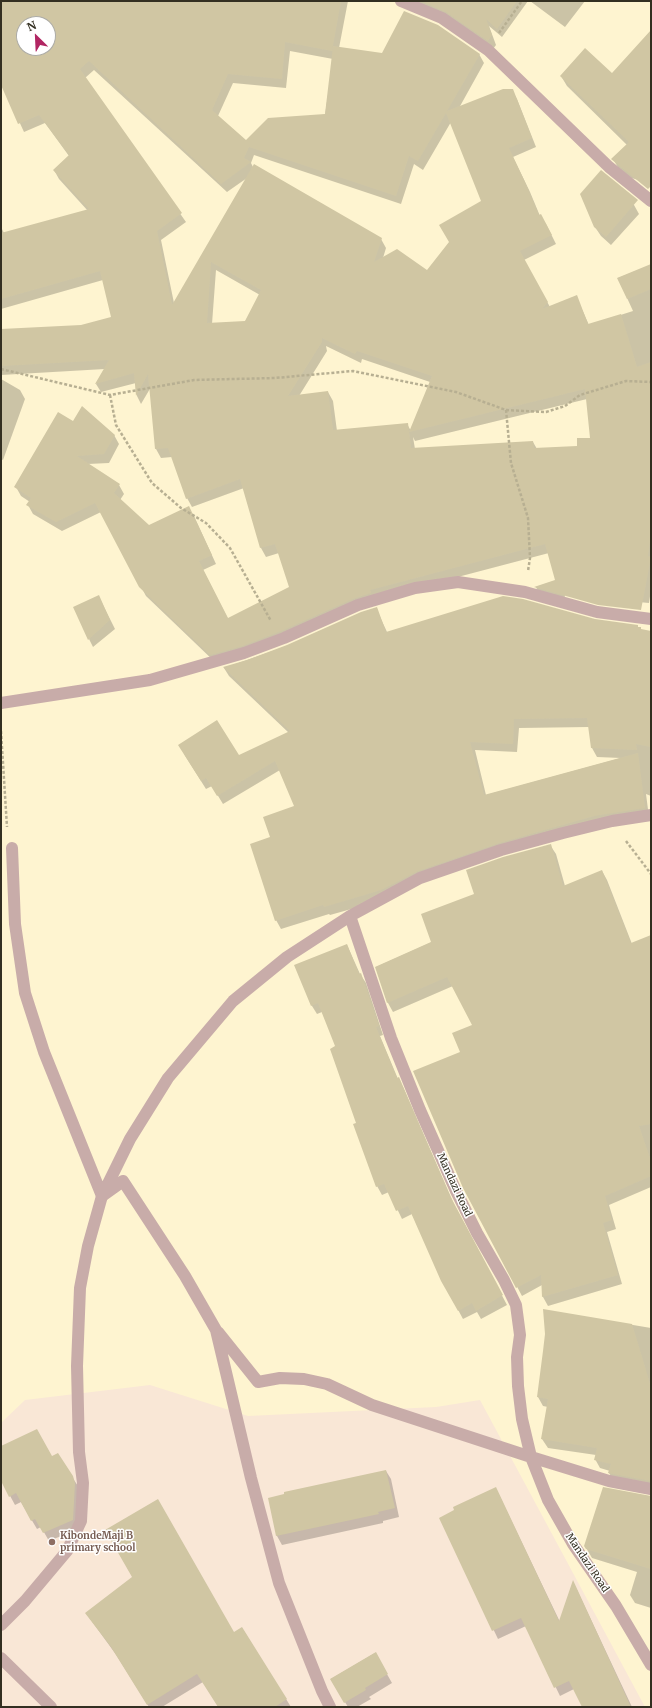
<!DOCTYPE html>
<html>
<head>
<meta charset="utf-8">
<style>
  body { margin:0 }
  #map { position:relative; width:652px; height:1708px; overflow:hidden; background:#fef4d0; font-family:Merriweather,serif }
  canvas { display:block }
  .frame { position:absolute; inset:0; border:2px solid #332f21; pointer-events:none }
  .north { position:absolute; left:16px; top:16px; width:40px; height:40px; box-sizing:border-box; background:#fff; border:1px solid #adaca6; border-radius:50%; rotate:336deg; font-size:11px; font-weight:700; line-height:16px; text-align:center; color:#332f21 }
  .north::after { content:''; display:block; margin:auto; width:14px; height:18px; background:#b12663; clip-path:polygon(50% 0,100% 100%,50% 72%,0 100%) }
</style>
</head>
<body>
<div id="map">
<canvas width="652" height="1708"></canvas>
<div class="frame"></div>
<div class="north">N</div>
</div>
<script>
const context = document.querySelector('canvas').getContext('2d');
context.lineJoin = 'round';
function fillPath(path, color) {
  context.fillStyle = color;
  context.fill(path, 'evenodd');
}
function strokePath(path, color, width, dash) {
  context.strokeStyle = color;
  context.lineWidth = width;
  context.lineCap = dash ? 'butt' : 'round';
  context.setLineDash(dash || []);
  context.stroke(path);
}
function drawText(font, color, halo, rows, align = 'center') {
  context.font = font + ' Merriweather,serif';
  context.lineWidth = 3;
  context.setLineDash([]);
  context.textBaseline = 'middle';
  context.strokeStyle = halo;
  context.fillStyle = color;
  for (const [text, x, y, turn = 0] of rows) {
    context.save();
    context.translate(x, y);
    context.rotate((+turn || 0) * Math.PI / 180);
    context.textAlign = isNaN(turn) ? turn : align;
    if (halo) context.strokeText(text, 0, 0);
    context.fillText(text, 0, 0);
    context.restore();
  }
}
fillPath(new Path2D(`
  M150 1385 248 1416 436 1407 480 1400 645 1707H1V1423L25 1400Z`), '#f9e7d6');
fillPath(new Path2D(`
  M1 1H348L339 48 383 54H479L484 63 459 108 512 90 517 99 536 147 513 157 530 192 540 216 546 224 556 244 524 260 550 307 576 296 589 325 633 311 618 278 651 265V590L649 603 565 595 564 602 540 596 536 587 557 581 549 553 374 599 216 663 146 596 101 512 62 531 33 514 28 505 30 502 21 496 16 487 73 423 114 435 119 444 109 463 88 464 119 485 124 494 120 500 148 526 194 516 216 564 203 570 228 619 290 588 279 553 266 557 261 548 244 488 192 507 187 498 172 457 161 458 156 449 151 387 141 404 137 396 136 383 101 392 96 384 105 369 1 375V330L81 326 112 318 103 280 1 309V227L4 233 88 211 59 179 54 170 69 156 45 123 24 132 1 82ZM24 24H48V48H24ZM290 51 333 59 325 115 246 142 218 116 233 83 286 88ZM94 70 227 192 247 178 174 303 161 240 186 222 85 78ZM451 122 482 202 427 271 383 258 386 248 381 239 253 167 251 163 254 155 401 204 414 164 423 170ZM216 270 260 295 245 322 212 324ZM326 346 361 363 362 359 430 382 411 431 407 424 337 431 333 401 328 392 299 396 327 351ZM587 399 591 439 578 447 537 449 533 442 415 449 413 437 415 441Z
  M415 1H528L502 37 489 26 496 45 493 49Z
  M530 1H585L565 27Z
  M651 50V183L627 177 619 169 613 159 627 145 567 86 561 76 612 74Z
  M599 174 634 205 639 214 611 245 601 236 595 227Z
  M1 379 20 390 25 399 3 460 1 459Z
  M99 597 115 629 93 647 89 639Z
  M376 608 387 632 651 636V796L646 794 649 817 599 825 423 880 387 899 330 915 329 914 281 929 276 920 271 837 295 806 280 770 223 804 212 786 206 789 184 754 239 756 289 733 229 676 224 668 287 646ZM589 727 592 748 597 757 621 758 486 795 475 750 517 752 519 728Z
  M550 845 556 854 565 886 602 871 607 880 632 944 651 936V1187L609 1205 616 1229 607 1232 622 1284 548 1306 543 1297 542 1285 522 1296 464 1187 461 1052 474 1026 453 986 393 1012 388 1003 376 967 432 942 475 894Z
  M347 945 360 974 366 983 383 1035 380 1036 398 1079 403 1087 454 1204 507 1305 481 1319 477 1312 463 1319 442 1280 412 1214 402 1219 389 1192 382 1195 377 1186 358 1123 337 1047 322 1012 317 1014 312 1006 296 965Z
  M544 1310 651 1328V1489L614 1481 609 1473 610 1471 600 1468 595 1459 596 1455 548 1448 542 1439 548 1407 543 1406 538 1397 546 1334Z
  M1 1451 52 1458 72 1477 78 1486V1529L49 1541 41 1527 37 1529 21 1502 15 1505 1 1479Z
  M386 1471 391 1479 399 1517 383 1521V1523L282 1545 277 1536 269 1499Z
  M500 1497 560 1622 577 1590 632 1707H583L574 1689 560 1696 526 1626 498 1639 440 1518Z
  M651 1497V1608L635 1603 630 1595 637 1572 592 1558 585 1546Z
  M86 1613 234 1633 242 1628 291 1707H219L203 1682 162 1707H149L117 1656Z
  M375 1653 392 1683 369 1697 371 1699 357 1707H348L331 1679Z`), '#0003');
fillPath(new Path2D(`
  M1 1H341L332 51 285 42 282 79 228 74 212 110 246 140 268 118 325 114 333 46 382 53 404 11 438 25 480 54 447 111 503 89H513L532 138 509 148 525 182 539 215 541 214 552 235 520 251 548 302 542 309 577 295 588 324 621 314 637 367 651 362V534L648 556 651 557 641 610 598 605 534 587 555 580 545 544 370 590 371 593 355 598 281 631 242 646 210 655 139 587 95 503 56 522 26 505 31 498 14 487 58 412 73 421 82 406 115 435 104 454 77 456 120 484 114 493 149 525 189 506 212 555 199 561 228 618 289 587 275 544 260 548 240 479 186 499 168 448 155 449 148 374 136 396 134 373 95 384 109 360 1 366V329L81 325 111 317 100 271 1 299V233L89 209 53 170 69 155 39 115 18 124 1 85ZM24 24H48V48H24ZM89 61 221 184 251 162 244 158 249 147 396 196 409 156 418 161 446 113 481 201 439 225 449 242 427 270 397 249 374 262 382 238 254 164 172 305 157 231 182 213 80 69ZM211 262 261 290 245 321 207 323ZM322 338 355 354 357 351 432 376 409 432 585 389 590 438H577V446L534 448 533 441 411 448 408 423 333 430 328 391 288 396 322 342Z
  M421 1H517L497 29 486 19 492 35 488 41 446 12Z
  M651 30V186L648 189 611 159 629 142 560 76 585 48 612 73Z
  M601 170 638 200 606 237 594 227 580 194Z
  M651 264V289L627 299 617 278Z
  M99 595 110 620 88 640 73 607Z
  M503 596 523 599 595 619 638 625V627H641V629L651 631V747L636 744 637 750 591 748 587 718 514 719 513 744 470 742 484 795 638 753 645 808 594 816 499 843 418 871 381 890 324 907 323 905 275 921 250 844 270 837 263 817 294 806 275 761 217 796 206 778 201 781 178 745 217 720 239 755 290 731 223 667 247 660 287 645 361 612 377 607 386 632Z
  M551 844 563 886 602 870 631 943 651 935V1124L639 1126 651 1161V1176L605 1196 612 1220 603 1223 618 1275 542 1297 541 1275 516 1288 463 1188 413 1071 460 1052 452 1033 472 1025 447 977 387 1003 375 967 431 942 421 914 474 894 466 870 503 857Z
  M347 944 359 974 361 973 379 1026 376 1027 397 1078 399 1077 449 1194 503 1295 476 1311 472 1303 458 1311 441 1281 408 1206 396 1211 384 1184 376 1187 353 1124 356 1123 330 1049 335 1046 318 1003 311 1006 294 965Z
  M543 1309 632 1324 651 1387V1481L608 1473 611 1464 594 1460 597 1448 541 1439 548 1399 537 1397 543 1351 545 1334Z
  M37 1429 52 1456 58 1453 73 1476 75 1483 73 1520 43 1533 35 1519 31 1521 16 1493 9 1497 1 1481V1446Z
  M386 1470 395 1508 378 1512 379 1514 276 1536 268 1498 284 1494V1492Z
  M496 1487 559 1621 573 1580 631 1707H582L569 1681 554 1688 521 1618 492 1631 439 1518 454 1510 453 1507Z
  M603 1487 651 1496V1569L586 1549 584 1546Z
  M158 1499 234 1632 242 1627 287 1699 275 1707H218L197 1674 147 1705 111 1647 85 1613 132 1577 105 1530Z
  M376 1652 388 1674 365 1688 366 1690 344 1703 330 1679Z`), '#d0c6a3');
strokePath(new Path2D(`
  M499 33 522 1
  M1 369 110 395 194 380 275 378 353 371 456 392 506 410 546 412 565 406 580 395 626 381 651 382
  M110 395 116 425 152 483 181 508 206 523 230 548 271 621
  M506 410 511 463 528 518 530 558 528 571
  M1 731 7 827
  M626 841 651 874`), '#b7af92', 2.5, [3, 2]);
strokePath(new Path2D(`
  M1 1625 25 1601 67 1551 81 1521 83 1483 79 1452 77 1366 80 1288 88 1246 102 1196
  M1 1658 51 1707`), '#c8aca9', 12);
strokePath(new Path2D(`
  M401 1 442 18 488 50 609 167 651 201
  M1 703 150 680 244 653 284 638 358 605 415 588 458 582 525 592 597 612 651 619
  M12 848 15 924 25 993 44 1052 102 1196 123 1181 185 1276 216 1330 251 1478 279 1583 322 1691 330 1707
  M350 916 391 1038 420 1110 456 1191 477 1233 504 1280 516 1305 520 1335 517 1357 518 1386 522 1419 531 1457 548 1500 573 1544 616 1606 651 1665
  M103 1194 130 1139 168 1078 233 1001 287 957 350 916 420 878 501 850 563 833 612 821 651 815
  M218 1332 258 1382 280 1378 304 1379 327 1384 372 1405 531 1457 609 1481 651 1489`), '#c8aca9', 12);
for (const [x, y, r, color] of [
  [52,1542,4,"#8d6e63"]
]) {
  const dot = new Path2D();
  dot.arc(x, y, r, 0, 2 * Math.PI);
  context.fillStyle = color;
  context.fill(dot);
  strokePath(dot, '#fff', 1.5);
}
drawText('10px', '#332f21', '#fff', [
  ["Mandazi Road",454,1185,65],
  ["Mandazi Road",587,1563,56]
]);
drawText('bold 10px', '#785e54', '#fff', [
  ["KibondeMaji B",60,1536],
  ["primary school",60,1548]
], 'left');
</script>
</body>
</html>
